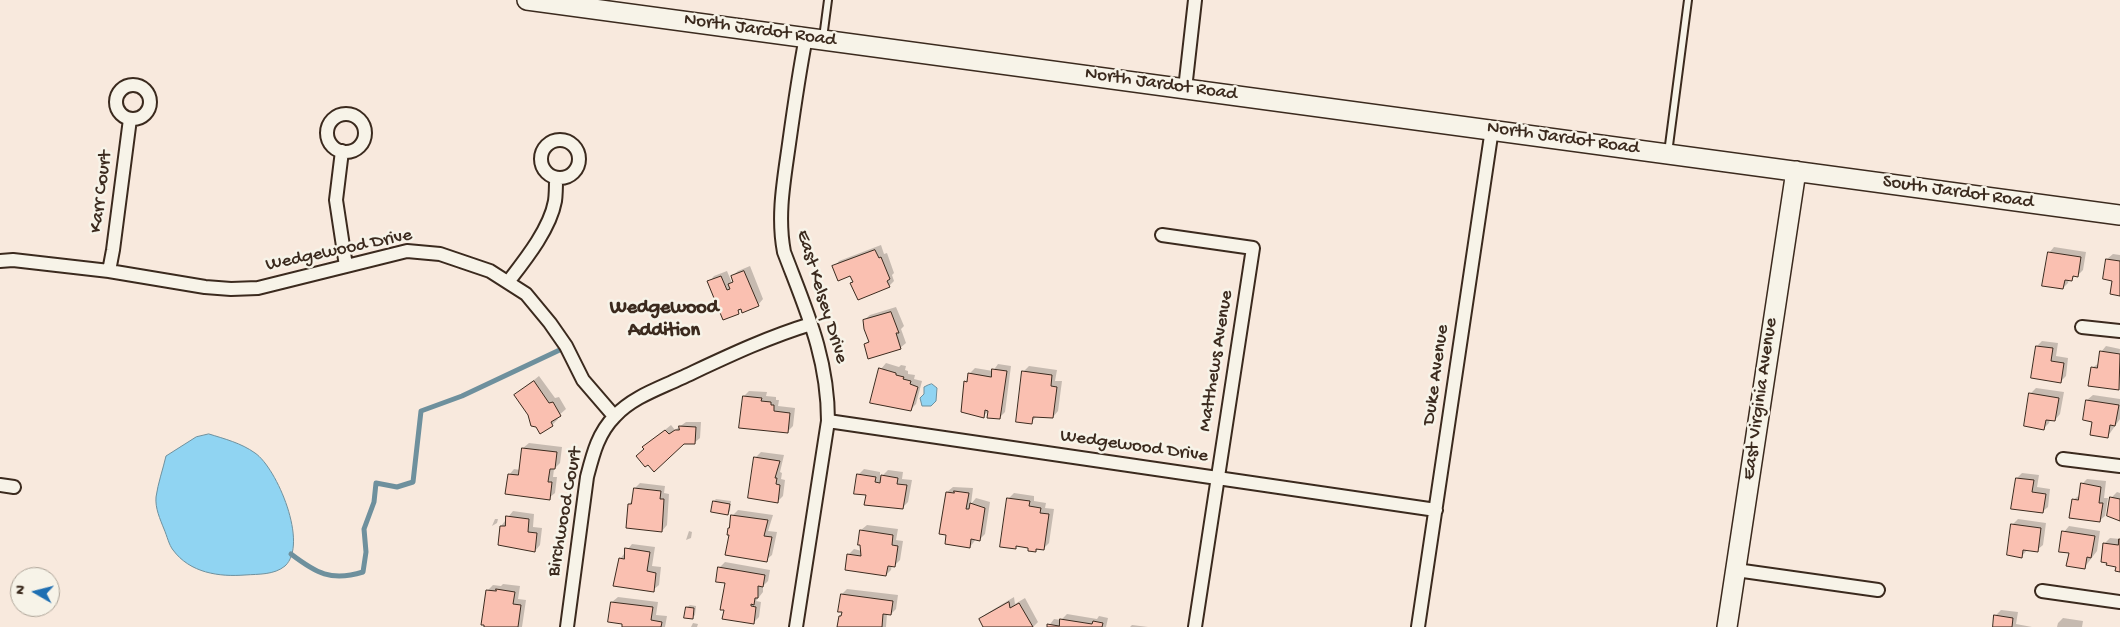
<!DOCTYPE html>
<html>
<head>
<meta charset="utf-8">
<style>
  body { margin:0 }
  #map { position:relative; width:2120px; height:627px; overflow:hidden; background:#f8e9dd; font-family:"Gochi Hand",sans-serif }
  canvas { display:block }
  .north { position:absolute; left:10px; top:567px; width:50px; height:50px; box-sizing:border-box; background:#f7f3e8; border:1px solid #aca397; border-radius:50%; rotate:278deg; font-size:14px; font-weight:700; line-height:20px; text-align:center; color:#3b2a1e }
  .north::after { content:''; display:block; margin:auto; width:18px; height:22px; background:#1f6fb2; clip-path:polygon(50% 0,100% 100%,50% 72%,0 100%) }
</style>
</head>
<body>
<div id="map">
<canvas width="2120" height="627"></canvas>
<div class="north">N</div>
</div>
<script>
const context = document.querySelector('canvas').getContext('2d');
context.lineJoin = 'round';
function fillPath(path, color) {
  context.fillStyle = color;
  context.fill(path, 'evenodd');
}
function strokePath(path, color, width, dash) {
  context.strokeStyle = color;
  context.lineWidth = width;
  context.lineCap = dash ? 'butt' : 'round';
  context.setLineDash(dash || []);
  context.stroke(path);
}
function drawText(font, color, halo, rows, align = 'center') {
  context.font = font + ' "Gochi Hand",sans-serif';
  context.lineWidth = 5;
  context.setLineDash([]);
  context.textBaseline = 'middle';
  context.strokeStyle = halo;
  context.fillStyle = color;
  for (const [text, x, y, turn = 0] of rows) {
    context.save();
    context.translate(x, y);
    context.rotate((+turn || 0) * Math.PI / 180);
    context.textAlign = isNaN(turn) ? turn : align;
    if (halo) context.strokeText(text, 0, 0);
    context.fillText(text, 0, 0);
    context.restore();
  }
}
const water = new Path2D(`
  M932 384 937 388 936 401 931 406H922L920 398 924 394V387L928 385Z
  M209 434C225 439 241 443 255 453 277 468 309 544 285 566 274 575 259 574 245 575 219 577 190 573 173 550 169 545 167 536 164 529 160 519 155 508 156 497 158 483 163 469 166 456L196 437Z`);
fillPath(water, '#90d4f2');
strokePath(water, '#6e909d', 1);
fillPath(new Path2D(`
  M881 245 884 254 887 253 894 273 892 275 894 281 889 286 851 284 854 281 851 274 834 267 839 261Z
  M2054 247 2086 252 2083 270 2077 276 2069 279 2068 283 2063 288 2049 253Z
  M2113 254 2120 255V294L2107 259Z
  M750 266 763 299 758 305 742 309 724 319 709 282 714 276 727 271 732 283 734 280 732 276 738 271Z
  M896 307 904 326 901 329 906 343 900 348 865 344 870 340 864 320 870 315Z
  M2042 341 2058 343 2056 356 2068 358 2066 376 2060 382 2037 346Z
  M2106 346 2120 349 2118 389 2092 368 2099 363 2101 352Z
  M886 363 899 367 901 365 906 366 905 370 908 371V374L915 375 914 379 922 381 916 404 910 410 881 369Z
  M998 364 1011 366 1005 412 999 418 990 410 983 416 966 382 969 374 975 368 993 371Z
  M1029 366 1057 370 1055 381H1062L1058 411 1053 417 1037 416 1031 422 1023 372Z
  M539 376 555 398 559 397 566 409 557 417 558 419 552 425 540 432 515 395Z
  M2036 388 2064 392 2060 414 2055 420 2050 419 2049 423 2044 428 2030 394Z
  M749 391 767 392 766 396 776 397V400H779L778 406 795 408 793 426 788 431 744 396Z
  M2093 395 2120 399V419L2108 436 2093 421 2087 400Z
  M686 422H701L700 438 694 443H684L646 449 644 447 671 425 675 430Z
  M529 443 562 447 560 463 554 469 553 477H557L555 493 549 498 509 475 514 469 520 470 523 448Z
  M761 452 784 455 780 472 782 473 781 479 785 480 783 496 777 502 756 457Z
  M864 469 880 472V477H881L888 470 903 472 902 479 912 480 908 502 903 507 867 494 858 475Z
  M2022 473 2039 475 2037 487 2050 489 2048 507 2042 512 2017 478Z
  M2087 479 2106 481 2104 498H2108L2105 516 2099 521 2073 500 2080 495 2082 484Z
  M640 483 665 486 664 493 669 494 667 525 662 531 629 504 633 500 635 488Z
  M953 487 973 488 971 504 976 498 990 502 985 534 980 539H976L970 547 947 492Z
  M2117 492 2120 493V519L2111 498Z
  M1014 493 1034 496V501L1046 503 1045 508 1054 509 1049 543 1044 548H1039L1036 551 1030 547 1018 545 1015 548 1008 499Z
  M716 499 731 501 730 511 727 514 714 501Z
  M738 510 773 515 768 531 777 532 772 555 766 560 731 526 733 515Z
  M513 511 534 514 533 527 542 528 540 545 535 551 501 526Z
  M495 519H498L497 523 492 526Z
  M2018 519 2046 523 2043 545 2037 550 2028 549 2022 556 2013 524Z
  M867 525 898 529 896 540 903 541 900 560 895 565H892L891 570 886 575 848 555 854 549 862 551 861 530Z
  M2069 526 2100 531 2097 551 2084 568 2070 552 2064 532Z
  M689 531 692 532 691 538 686 540Z
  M2110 538 2120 539V570L2105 543Z
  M632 544 655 547 652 566 661 567 659 585 653 590 620 559Z
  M725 562 770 570 768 581 763 586V592L756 601 761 602 759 617 753 623 719 568Z
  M503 584 520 586 518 599 526 600 522 627H485L487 591 493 585 501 586Z
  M847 589 898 595 896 609 891 614H887L886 627H839L840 617 843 611 840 610 842 594Z
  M618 597 658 602 656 615 667 616 665 627H623V623L612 602Z
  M1014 597 1015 604 1025 598 1038 622 1033 627H985L980 619 986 614Z
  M690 605 696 606 695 615 692 618 687 607Z
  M2001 610 2018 612 2016 624 2032 627H1994L1995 616Z
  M1067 614 1097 619 1099 616 1108 618 1106 627H1048L1054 619 1061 620Z
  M2063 618 2083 621 2082 627H2057L2058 623Z
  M693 623 698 624 697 627H691Z
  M1132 625 1148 627H1130Z`), '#0003');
strokePath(new Path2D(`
  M291 554C316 573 331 582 363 572L366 552 364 529 374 502 376 483 397 487 413 482 421 411 462 396 566 347`), '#6e909d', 5);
const building = new Path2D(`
  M875 250 879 258 881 257 890 279 887 281 890 287 858 300 850 283 853 282 850 276 838 281 832 266Z
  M2048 252 2081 257 2078 277 2073 276 2072 281 2065 280 2063 289 2042 286Z
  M2106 259 2120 261V296L2110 294 2112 281 2103 279Z
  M744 271 759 306 742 313 741 309 738 310 739 314 723 320 707 281 721 276 727 290 730 289 728 284 733 282 731 276Z
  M891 312 899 333H896L901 349 868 359 864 344 869 342 864 329 863 320Z
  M2036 346 2053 348 2051 361 2064 363 2061 383 2031 378Z
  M2100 351 2120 354 2119 390 2088 386 2091 367 2097 368Z
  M879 368 896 373V375L904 377 903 379 911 381 910 384 918 387 911 411 870 403Z
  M992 369 1007 371 1000 419 987 418 988 411 985 410 984 418 961 412 964 381 967 382 968 373 991 377Z
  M1022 371 1052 375 1051 386 1057 387 1053 418 1033 417 1032 424 1016 422Z
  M534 381 549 403 553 402 561 416 551 422 553 426 540 434 536 427 531 426 528 415 514 395Z
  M2029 393 2059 398 2055 421 2046 420 2044 430 2024 426Z
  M743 396 762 398 761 401 771 402V405H774V411L790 413 788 433 739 428Z
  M2086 400 2119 405 2115 426 2110 425 2108 438 2090 435 2092 422 2083 420Z
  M679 426 696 427 695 444H684L654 472 648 465 645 467 636 456 644 449 642 447 665 430 669 434 675 430H679Z
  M522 448 557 452 555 469H550L548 482H552L550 500 505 494 508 474 518 475Z
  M754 457 780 461 775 478H777L776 484 780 485 778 503 748 498Z
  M857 474 876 477 875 482 880 483 881 475 898 478 897 484 907 485 903 509 864 505 866 495 854 494Z
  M2016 478 2034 480 2032 492 2046 494 2043 513 2011 509Z
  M2081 483 2101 487 2099 503H2103L2100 522 2069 518 2072 499 2078 500Z
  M634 488 661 491 660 499H664L662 532 626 528 628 504H631Z
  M954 491 969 493 966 509H969L970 503 985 508 980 541 971 539 970 548 945 544 946 535 939 534 946 492 954 493Z
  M2110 497 2120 499V521L2107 516Z
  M1007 498 1030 501 1029 506 1041 508 1040 513 1049 514 1044 550 1036 549V552L1028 551V548L1016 546V549L1000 547Z
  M713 501 730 504 728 515 711 512Z
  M731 515 768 520 764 536 772 537 767 562 725 555 729 535H727L728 528H729Z
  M506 516 529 519 528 532 537 533 535 552 498 545 500 526H505Z
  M2011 524 2041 528 2038 552 2023 550 2022 558 2007 555Z
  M860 530 893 535 892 545 898 546 895 567 888 566 886 576 845 570 847 554 861 556 860 545H858Z
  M2062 531 2095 536 2091 558 2087 557 2085 569 2066 566 2069 553 2059 552Z
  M2119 539H2120V572L2115 571 2116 567 2106 565 2107 563 2101 562 2103 543 2118 545Z
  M625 548 650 552 647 571 656 573 654 592 613 586 619 558 624 559Z
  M718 567 765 575 763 587 758 586V598H755L754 605 751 604V606L756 607 754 624 722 619 724 610H720L725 583 716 582Z
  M496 589 515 592 513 604 521 605 518 627H484V625H481L486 590 496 591Z
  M841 594 893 601 891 615 883 614 882 627H837L839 616H841L842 612H838Z
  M611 602 653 607 651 620 662 622 661 627H622V624L608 622Z
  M1009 602 1010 608 1019 603 1033 627H983L979 619Z
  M686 607 694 608 693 619 684 618Z
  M1994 615 2013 618 2012 627H1993Z
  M1060 619 1092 624 1093 621 1103 623 1102 627H1047V624L1059 626Z`);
fillPath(building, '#fac0b1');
strokePath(building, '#3b2a1e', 1);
const lane = new Path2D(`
  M823 38 828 0
  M1668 153 1688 0`);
const street = new Path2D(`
  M116 102a17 17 0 1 1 34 0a17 17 0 1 1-34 0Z
  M1185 89 1195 0
  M327 133a19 19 0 1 1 38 0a19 19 0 1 1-38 0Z
  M541 159a19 19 0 1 1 38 0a19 19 0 1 1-38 0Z
  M342 151 336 200 346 266
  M1162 235 1253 248 1195 627
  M0 261 13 260 109 271 205 287 231 289 258 288 407 251 440 254 490 271 526 294 550 323 566 346 583 380 614 416
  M109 271 113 250 130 119
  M508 282C525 260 550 229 555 201 556 194 556 185 556 178
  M2082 327 2120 331
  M828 421 1436 510
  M2063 459 2120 466
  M0 485 14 487
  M1736 570 1878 590
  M2042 591 2120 602
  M567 627 587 477C593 454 598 433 615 416 633 397 658 389 681 378 724 358 765 338 811 324
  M796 627 828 421C828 357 806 310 784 252 777 216 784 180 789 144 794 108 799 73 806 37
  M1418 627 1492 129`);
const secondary = new Path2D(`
  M527 0 2120 215
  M1727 627 1796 171`);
strokePath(lane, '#3b2a1e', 10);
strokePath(street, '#3b2a1e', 16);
strokePath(secondary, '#3b2a1e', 22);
strokePath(lane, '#f7f3e8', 6);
strokePath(street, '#f7f3e8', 12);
strokePath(secondary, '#f7f3e8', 19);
drawText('19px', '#3b2a1e', '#f7f3e8', [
  ["North Jardot Road",760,31,8],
  ["North Jardot Road",1161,85,8],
  ["North Jardot Road",1563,139,8],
  ["Karr Court",102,192,-83],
  ["South Jardot Road",1958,193,8],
  ["Wedgewood Drive",339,251,-12],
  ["East Kelsey Drive",821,297,73],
  ["Matthews Avenue",1217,361,-81],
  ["Duke Avenue",1437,375,-82],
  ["East Virginia Avenue",1761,399,-82],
  ["Wedgewood Drive",1134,447,8],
  ["Birchwood Court",566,512,-80]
]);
drawText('bold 20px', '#3b2a1e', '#f7f3e8', [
  ["Wedgewood",664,309],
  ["Addition",664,332]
]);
</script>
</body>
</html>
